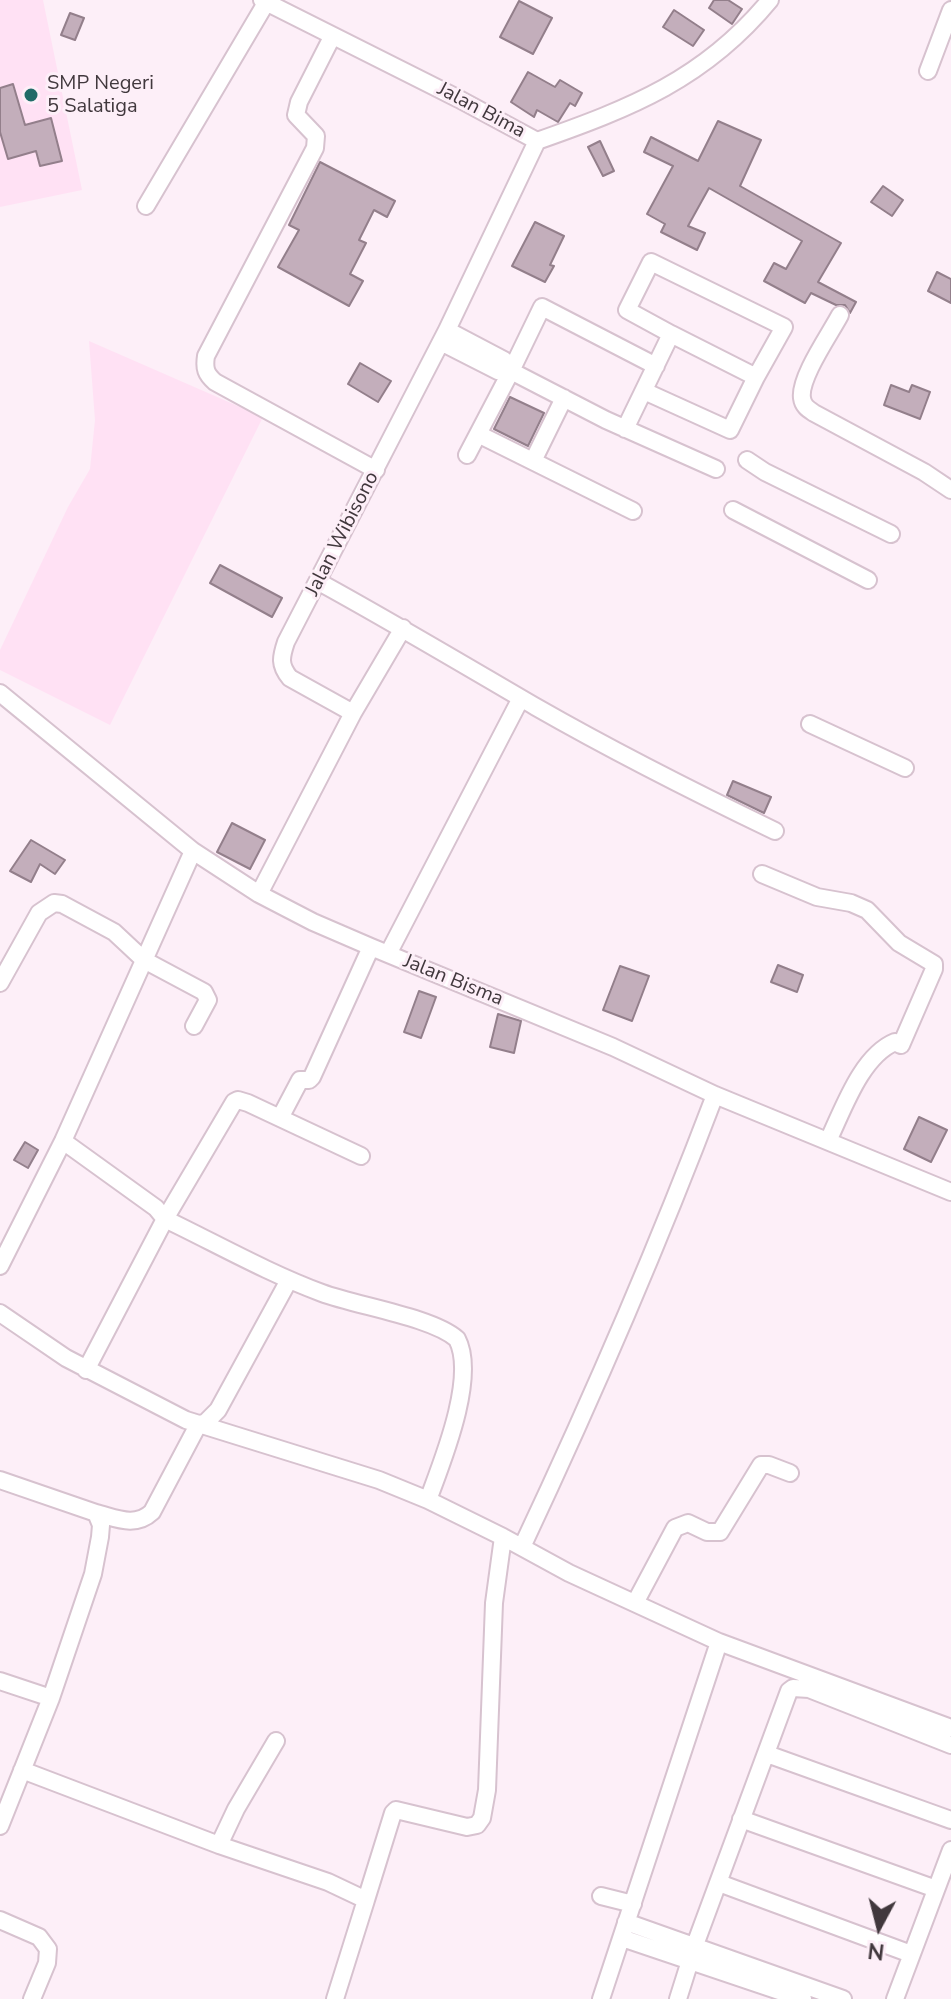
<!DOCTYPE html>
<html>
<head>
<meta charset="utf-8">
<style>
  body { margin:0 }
  #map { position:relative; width:951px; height:1999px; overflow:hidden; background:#fdeff8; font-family:"Nunito Sans",sans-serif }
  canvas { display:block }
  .north { position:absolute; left:839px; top:1887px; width:80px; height:80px; -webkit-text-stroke:6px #fdeff8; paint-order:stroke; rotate:187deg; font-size:22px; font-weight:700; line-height:32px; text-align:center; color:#41383d }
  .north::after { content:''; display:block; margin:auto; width:28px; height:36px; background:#41383d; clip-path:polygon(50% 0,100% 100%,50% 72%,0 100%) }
</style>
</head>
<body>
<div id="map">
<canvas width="951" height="1999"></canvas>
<div class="north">N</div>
</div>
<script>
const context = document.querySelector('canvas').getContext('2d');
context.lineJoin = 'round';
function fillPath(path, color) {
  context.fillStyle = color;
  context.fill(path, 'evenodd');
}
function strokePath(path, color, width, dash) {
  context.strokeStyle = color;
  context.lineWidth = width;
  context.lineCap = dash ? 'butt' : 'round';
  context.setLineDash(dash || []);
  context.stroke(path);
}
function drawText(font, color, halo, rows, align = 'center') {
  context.font = font + ' "Nunito Sans",sans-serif';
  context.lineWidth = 6;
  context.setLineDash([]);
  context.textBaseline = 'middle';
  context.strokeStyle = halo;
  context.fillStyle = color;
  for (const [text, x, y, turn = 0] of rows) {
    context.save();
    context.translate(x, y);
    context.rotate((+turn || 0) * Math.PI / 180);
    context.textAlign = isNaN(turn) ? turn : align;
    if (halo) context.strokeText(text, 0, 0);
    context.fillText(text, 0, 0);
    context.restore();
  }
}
fillPath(new Path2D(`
  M0 0H43L82 190 0 207Z
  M89 341 263 417 110 725 0 670V650L68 507 90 469 95 420Z`), '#ffe1f4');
const building = new Path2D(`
  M714 0H728L742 9 732 24 709 8Z
  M519 1 552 18 533 54 500 37Z
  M674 10 704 30 693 46 663 27Z
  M70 13 84 18 75 40 61 35Z
  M528 72 555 87 560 80 582 93 575 106 570 103 558 122 537 110 534 117 511 102Z
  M13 84 25 125 51 118 62 161 40 166 36 151 8 159 0 132V88Z
  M718 121 761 140 740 186 841 243 818 282 856 302 850 313 845 305H836L811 293 805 303 764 281 774 263 786 269 802 241 709 188 688 226 705 233 697 250 661 232 665 224 647 214 673 166 644 152 651 137 698 161Z
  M600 141 614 171 603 176 588 147Z
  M320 162 395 201 387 217 374 210 359 240 366 243 350 274 363 281 349 306 278 267 299 230 289 225Z
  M883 186 903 200 892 216 871 202Z
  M535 222 564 236 550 265 554 266 545 282 512 266Z
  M937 272 951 279V303L928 291Z
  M360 363 391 381 378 402 348 384Z
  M891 385 909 392 912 385 930 392 920 419 884 405Z
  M510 397 544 413 528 446 494 429Z
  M220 565 282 598 272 617 210 583Z
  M733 781 771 797 764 813 727 795Z
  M232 823 265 840 250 869 217 852Z
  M31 840 65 860 55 874 40 864 31 882 10 871Z
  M778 965 803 975 797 992 771 982Z
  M620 966 649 976 632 1021 603 1010Z
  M419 991 436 997 421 1038 404 1032Z
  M498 1014 521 1021 514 1053 490 1047Z
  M919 1117 947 1130 931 1162 904 1149Z
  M25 1142 38 1150 28 1168 14 1160Z`);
fillPath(building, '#c3aebb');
strokePath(building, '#937f8b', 2);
const minor = new Path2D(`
  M262 0 459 99 537 141C631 108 705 79 770 0
  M332 37 299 102 296 115 316 136 315 148 206 356C204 369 206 374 215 382L376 470
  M928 71 951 10
  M146 206 266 3
  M840 315C830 334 799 378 802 398 803 406 808 409 814 413L924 472 951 490
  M447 330 504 360 511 371 606 420 716 469
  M441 342 498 371H511L467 455
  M511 371 542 307 656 366
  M644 391 730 430 756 377
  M625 429 671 334 756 377 784 327 651 262 627 310 671 334
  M478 434 633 511
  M747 460 765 472 891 534
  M533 461 564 398
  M733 510 868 580
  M319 582C392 622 464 665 536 707 613 751 694 792 775 831
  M0 693 193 851 259 894 313 922 371 947 613 1047 715 1095 951 1192
  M353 713 403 628
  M810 724 905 768
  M762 874 817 897 851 903 867 910 899 943 934 964V969L901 1045 895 1042C861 1056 843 1110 828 1141
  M259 894 353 713 290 678C279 665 281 657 286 642L447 330 537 141
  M388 954 521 698
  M0 983 39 913 54 903 62 904 114 932 144 960 204 992 208 1000 194 1026
  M280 1118 300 1080H309L312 1077 371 947
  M63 1141 156 1208 165 1219C217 1244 268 1273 322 1293 357 1306 432 1317 457 1339 477 1377 442 1462 428 1500
  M0 1266 63 1141 193 851
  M0 1313 66 1358 186 1420 379 1480 428 1500 503 1537 569 1573 719 1642 951 1728
  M86 1370 165 1219 234 1102 238 1100 248 1103 361 1156
  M0 1480 96 1513 101 1525 100 1537 93 1574 51 1698 0 1826
  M96 1513C116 1518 135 1528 152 1512L198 1425 206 1422 218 1410 289 1280
  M522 1547C592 1398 657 1248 715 1095
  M635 1603 675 1528 688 1523 707 1532H720L761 1465H769L790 1473
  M0 1681 51 1698
  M767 1754 951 1820
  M22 1770 219 1845 236 1809 276 1741
  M741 1819 936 1889
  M219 1845 328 1882 366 1900 335 1999
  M719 1883 911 1954
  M601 1896 633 1904
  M366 1900 393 1813 396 1810 467 1827 477 1825 482 1818 487 1790 494 1603 503 1537
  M0 1920 39 1937 48 1949 47 1963 32 1999
  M626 1922 843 1999
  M622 1938 803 1999
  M601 1999 719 1642
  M678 1999 695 1945 789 1691 793 1688 809 1689 951 1745
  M895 1999 951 1850`);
strokePath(minor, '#d7c2cf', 20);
strokePath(minor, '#fff', 16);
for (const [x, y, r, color] of [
  [31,95,8,"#206c68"]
]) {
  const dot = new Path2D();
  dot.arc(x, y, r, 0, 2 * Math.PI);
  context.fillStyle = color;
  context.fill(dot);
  strokePath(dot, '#fdeff8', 3);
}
drawText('20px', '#41383d', '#fdeff8', [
  ["SMP Negeri",47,84],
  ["5 Salatiga",47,107]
], 'left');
drawText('20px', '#41383d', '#fdeff8', [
  ["Jalan Bima",481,111,28],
  ["Jalan Wibisono",343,534,-63],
  ["Jalan Bisma",453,981,22]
]);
</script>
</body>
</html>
